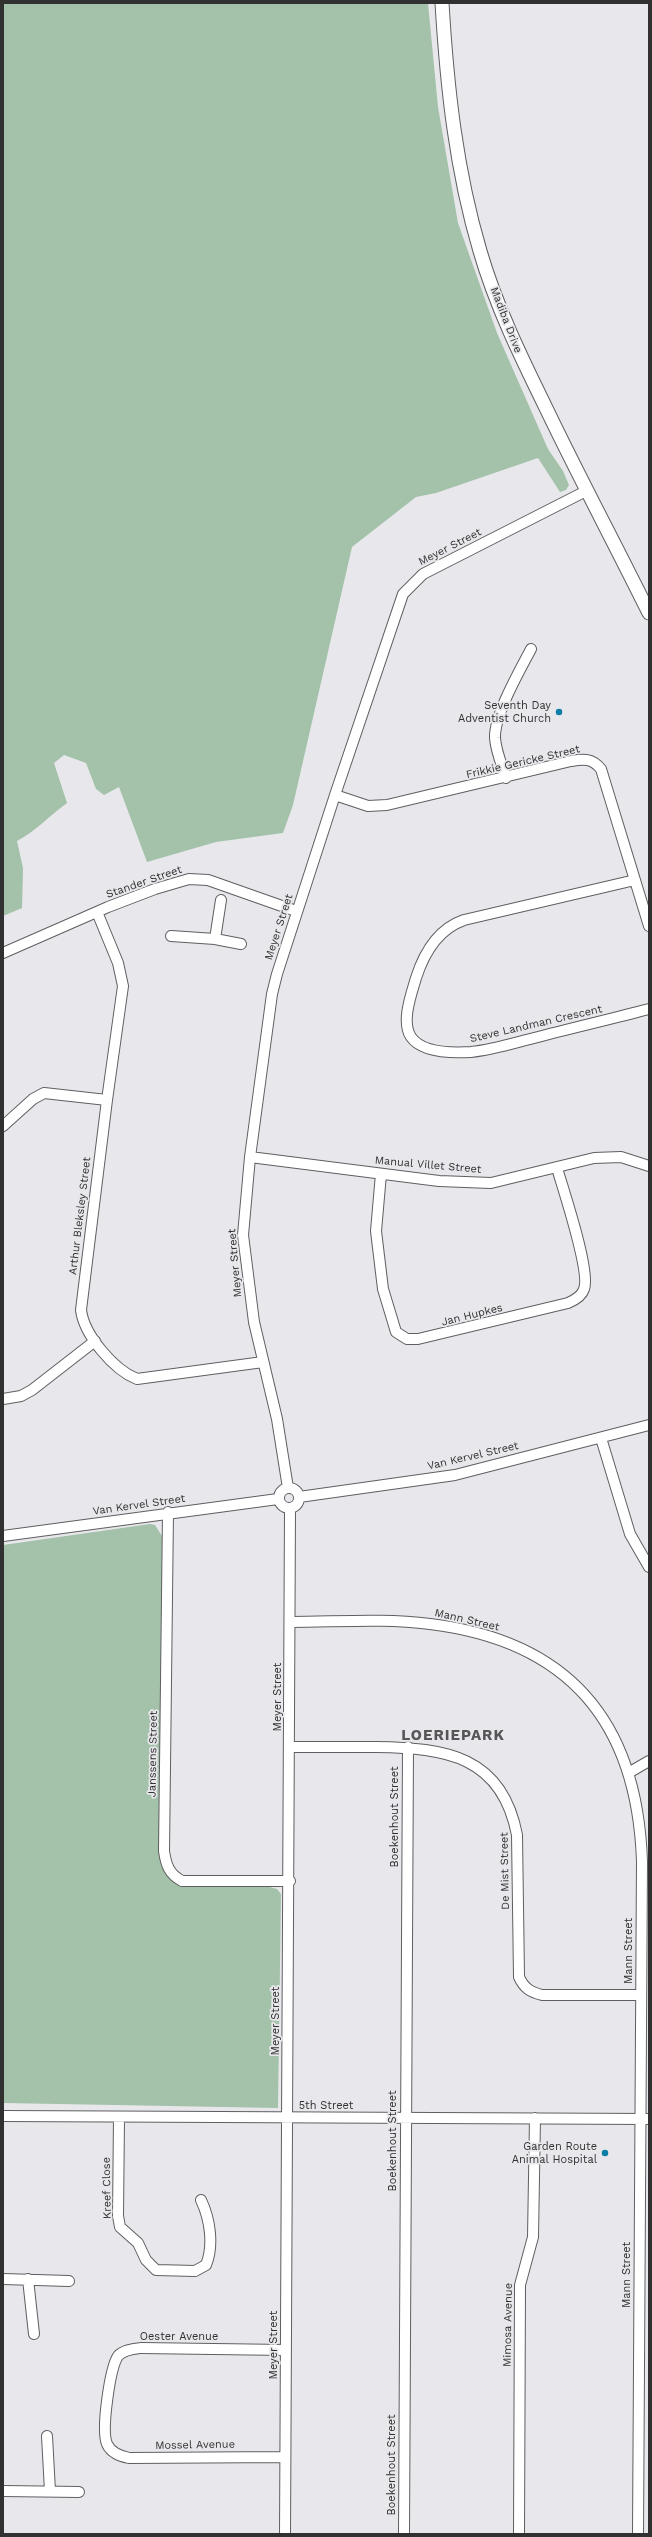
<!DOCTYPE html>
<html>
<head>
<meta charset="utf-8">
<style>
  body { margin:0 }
  #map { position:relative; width:652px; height:2537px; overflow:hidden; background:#e8e8ec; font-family:"Work Sans",sans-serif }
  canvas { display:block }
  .frame { position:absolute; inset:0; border:4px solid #313132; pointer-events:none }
</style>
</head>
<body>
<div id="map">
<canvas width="652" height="2537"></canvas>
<div class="frame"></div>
</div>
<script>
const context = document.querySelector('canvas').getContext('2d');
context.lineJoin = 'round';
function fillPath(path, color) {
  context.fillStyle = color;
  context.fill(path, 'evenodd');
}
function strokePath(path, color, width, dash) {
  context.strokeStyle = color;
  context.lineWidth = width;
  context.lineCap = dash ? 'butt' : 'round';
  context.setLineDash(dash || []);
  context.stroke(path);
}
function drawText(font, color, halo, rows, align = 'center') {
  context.font = font + ' "Work Sans",sans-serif';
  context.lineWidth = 3.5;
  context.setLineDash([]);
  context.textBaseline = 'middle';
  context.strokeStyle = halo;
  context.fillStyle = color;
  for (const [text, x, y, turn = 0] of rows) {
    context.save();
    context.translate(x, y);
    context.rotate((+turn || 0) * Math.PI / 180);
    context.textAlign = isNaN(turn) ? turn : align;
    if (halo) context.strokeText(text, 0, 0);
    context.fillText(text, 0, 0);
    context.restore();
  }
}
fillPath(new Path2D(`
  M3 3H428L438 107 458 223 497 333 548 449 563 471 569 485 566 490 560 492 538 458 436 493 416 497 352 547 293 805 283 833 216 842 147 862 119 787 104 795 96 789 86 763 64 755 54 763 67 803C49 816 36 831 17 841L23 868 22 908 3 916Z
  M150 1524 155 1525 162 1536 161 1862 166 1875 180 1885 266 1886 277 1889 281 1894 278 2108 3 2103V1545Z`), '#a3c2a9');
const minor = new Path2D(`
  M506 778C502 765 496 752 495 738 494 715 520 670 531 649
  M335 795 368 806 387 805 571 761C584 759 592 758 601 769L649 926
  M635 880 464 920C438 929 424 953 416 978 411 995 401 1022 411 1037 422 1053 454 1053 471 1052 492 1050 514 1043 534 1038 572 1028 611 1019 649 1009
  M97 912 118 963 123 986 107 1100 81 1310C84 1335 114 1370 137 1379L263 1362
  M171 936 215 939 241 944
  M215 939 221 900
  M3 953 108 907 155 889 189 879 208 880 296 911
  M3 1126 33 1099 44 1093 107 1100
  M250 1157 439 1181 491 1183 594 1158 621 1157 649 1166
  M381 1174 376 1231 383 1289 396 1332 407 1339H418L568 1303C575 1300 582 1296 584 1289 591 1272 563 1189 557 1168
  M3 1399 21 1396 32 1390 95 1341
  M601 1438 630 1534 649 1567
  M279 1498a10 10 0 1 1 20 0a10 10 0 1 1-20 0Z
  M288 1488 277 1419 254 1322 243 1235 250 1157 272 994 277 974 335 795 403 594 423 574 586 491
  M299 1497 455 1475 649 1425
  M168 1512 164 1851C166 1865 169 1874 182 1881H290
  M3 1536 278 1499
  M291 1622C336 1622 384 1618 430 1624 569 1641 637 1722 642 1861L638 2534
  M290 1747C319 1747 347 1747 376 1747 446 1748 502 1756 517 1835L519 1977C524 1988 530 1992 542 1995H641
  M630 1772 649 1761
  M3 2116 649 2119
  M119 2117 118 2216 120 2227 138 2243 146 2260 156 2270 195 2271 206 2265C214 2245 210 2219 201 2200
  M3 2279 69 2281
  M28 2279 34 2334
  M47 2436 50 2491
  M285 2457 129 2458C120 2456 111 2453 107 2444 101 2430 110 2368 118 2356 123 2350 133 2349 141 2348L286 2350
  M3 2491 79 2492
  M285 2534 290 1509
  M404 2534 408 1747
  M519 2534 520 2285 533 2237 535 2118`);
const tertiary = new Path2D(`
  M442 3C447 87 456 170 480 251 496 306 521 357 546 408 579 477 615 544 649 613`);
strokePath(minor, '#5f5f62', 12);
strokePath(tertiary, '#5f5f62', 15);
strokePath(minor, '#fff', 10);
strokePath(tertiary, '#fff', 13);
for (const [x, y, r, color] of [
  [559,712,4,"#0d7da6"],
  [605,2153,4,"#0d7da6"]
]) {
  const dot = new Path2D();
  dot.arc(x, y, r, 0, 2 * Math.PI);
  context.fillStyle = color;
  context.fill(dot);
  strokePath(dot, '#e8e8ec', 1.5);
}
drawText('11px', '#313132', '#e8e8ec', [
  ["Madiba Drive",506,320,69],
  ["Meyer Street",450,547,-27],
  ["Frikkie Gericke Street",523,762,-13],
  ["Stander Street",144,882,-19],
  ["Meyer Street",279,927,-72],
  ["Steve Landman Crescent",536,1024,-13],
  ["Manual Villet Street",428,1165,5],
  ["Arthur Bleksley Street",80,1216,-83],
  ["Meyer Street",235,1263,-95],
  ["Jan Hupkes",472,1315,-14],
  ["Van Kervel Street",473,1456,-13],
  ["Van Kervel Street",139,1505,-8],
  ["Mann Street",467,1620,13],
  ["Meyer Street",278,1697,-90],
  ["Janssens Street",153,1754,-89],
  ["Boekenhout Street",395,1817,-90],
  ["De Mist Street",505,1871,-91],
  ["Mann Street",629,1951,-90],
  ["Meyer Street",276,2021,-90],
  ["5th Street",326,2106],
  ["Boekenhout Street",393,2141,-90],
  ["Kreef Close",107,2188,-91],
  ["Mann Street",627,2275,-90],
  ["Mimosa Avenue",508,2325,-89],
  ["Oester Avenue",179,2337],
  ["Meyer Street",274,2345,-90],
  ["Mossel Avenue",195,2445,-1],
  ["Boekenhout Street",392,2465,-90]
]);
drawText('11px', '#313132', '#e8e8ec', [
  ["Seventh Day",551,706],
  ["Adventist Church",551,719],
  ["Garden Route",597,2147],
  ["Animal Hospital",597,2160]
], 'right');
context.letterSpacing = '1px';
drawText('bold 15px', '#565659', '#e8e8ec', [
  ["LOERIEPARK",453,1736]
]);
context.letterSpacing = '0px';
</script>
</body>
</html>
